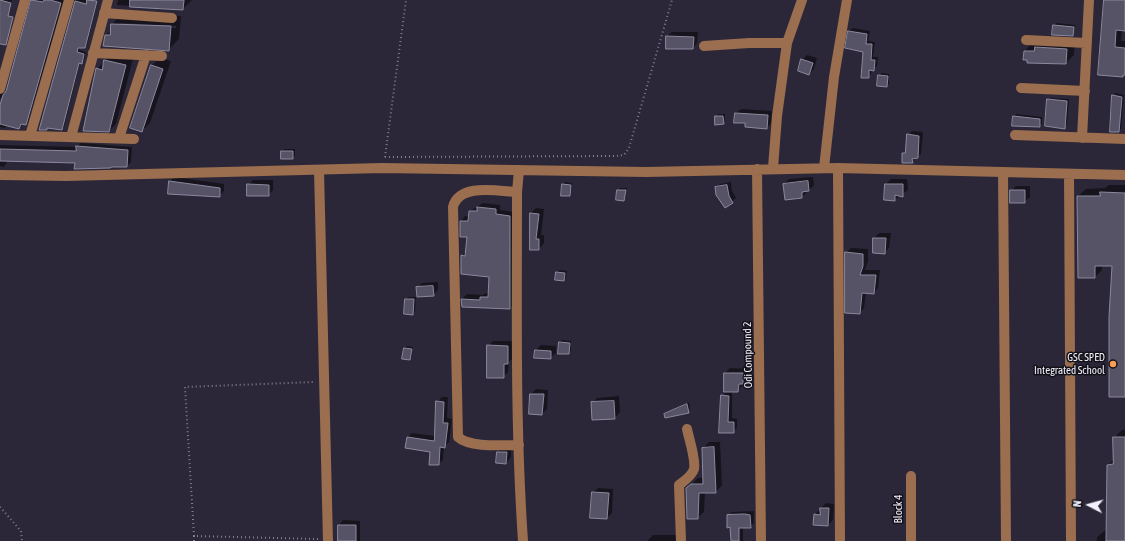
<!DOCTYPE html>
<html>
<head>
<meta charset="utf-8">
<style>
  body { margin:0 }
  #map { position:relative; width:1125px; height:541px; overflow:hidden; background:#2b2738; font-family:"Asap Condensed",sans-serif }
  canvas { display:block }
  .north { position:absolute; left:1069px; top:485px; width:40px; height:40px; -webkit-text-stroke:3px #131119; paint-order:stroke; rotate:276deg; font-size:11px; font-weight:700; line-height:16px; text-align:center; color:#f2f0fc }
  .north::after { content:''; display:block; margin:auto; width:14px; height:18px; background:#f2f0fc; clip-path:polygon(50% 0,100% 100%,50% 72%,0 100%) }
</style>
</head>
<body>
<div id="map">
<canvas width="1125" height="541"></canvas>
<div class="north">N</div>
</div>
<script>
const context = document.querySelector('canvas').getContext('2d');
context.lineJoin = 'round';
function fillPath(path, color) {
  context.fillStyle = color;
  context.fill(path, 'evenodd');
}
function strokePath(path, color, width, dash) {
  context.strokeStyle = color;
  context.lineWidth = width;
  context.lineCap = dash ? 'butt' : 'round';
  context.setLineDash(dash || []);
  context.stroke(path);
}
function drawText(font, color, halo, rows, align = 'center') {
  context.font = font + ' "Asap Condensed",sans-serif';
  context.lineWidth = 3;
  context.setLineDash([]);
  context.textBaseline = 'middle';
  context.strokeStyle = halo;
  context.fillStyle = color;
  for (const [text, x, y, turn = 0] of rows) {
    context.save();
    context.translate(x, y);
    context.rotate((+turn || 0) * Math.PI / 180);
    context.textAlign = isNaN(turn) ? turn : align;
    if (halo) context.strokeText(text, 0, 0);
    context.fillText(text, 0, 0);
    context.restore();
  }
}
fillPath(new Path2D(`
  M0 0H12L0 47Z
  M32 0H64L28 121 26 124 23 123 20 128 7 125 5 128 0 127V107L2 98H0V93L6 92Z
  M76 0H98L87 45 85 47H80L79 50 86 52 84 60 80 62 64 127 62 129 48 127 46 129Z
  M118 0H192L183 9 117 5Z
  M1105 0H1125V30H1122L1121 41H1125V74L1123 76 1099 74Z
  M122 14 181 16 179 39 168 50 106 35 112 30V24ZM120 23 176 26V28L119 25Z
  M1057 23 1075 25 1074 32 1072 35 1054 26Z
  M853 28 870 31 868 41 875 42 873 57H878L877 66 872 69 871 74 868 77 864 51 847 47 849 31Z
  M672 32H698L697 43 693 48 667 36Z
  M1075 41 1074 55 1066 63 1025 51 1032 43Z
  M112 54 133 59 116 124 109 131 91 101H89L97 69Z
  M807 55 817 58 814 69 809 74 802 60Z
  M160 58 171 61 150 123 142 131 152 65Z
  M882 73 889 74V84L886 86 879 76Z
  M1115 93 1124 95 1121 129 1118 131 1113 96Z
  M1050 98 1069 99 1067 125 1064 127 1048 100Z
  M741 109 772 111 771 123 767 128 747 122 736 113Z
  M718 114H725V121L723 123 716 117Z
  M1016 114 1042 117V124L1040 126 1014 117Z
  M912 131 923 132 921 154 912 162 903 154 906 150 908 135Z
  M81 143 132 147 131 162 127 166 76 162 8 160 4 167 0 166V145L77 147Z
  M284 149H295V156L292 158 282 151Z
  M174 177 224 184V191L219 196 170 181Z
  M813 177 814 185 802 197 784 184 789 179Z
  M891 179H907L908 190 894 200 886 184Z
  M253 180H273V190L268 195 248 185Z
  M565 182 572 183 571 193 569 195 563 185Z
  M731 182 732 191 736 198 725 207 716 188 720 184Z
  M1109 185H1125V396L1113 265H1102V270L1095 277 1078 196 1086 189 1105 188Z
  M1016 186H1030V197L1024 202 1011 191Z
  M620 188H627L626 197 624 200 618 191Z
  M483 203 500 205V210L515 212V303L510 308 463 306 462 299 467 294 483 295 486 293H489L490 276 462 256 466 251 468 236 461 221 465 216 470 217V211Z
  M536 208 544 209 541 235H544V243L539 249 531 248V213Z
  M879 233H891L889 248 884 253 874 238Z
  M851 248 868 249V261L865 270H880L878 288 873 293 866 292 864 308 859 313 846 253Z
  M560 270 567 271 566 278 564 280 557 272Z
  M438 282V290L433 295 417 288 422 283Z
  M409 297H416L415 311 413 314 406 299Z
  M562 340 571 341V351L568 353 560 342Z
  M493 341H513V358L509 362 508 372 503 377 488 346Z
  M541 345 556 346V353L550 358 536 350Z
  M407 346 413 347 412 356 410 359 404 349Z
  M730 368 748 369V378L738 391H732V418L737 419V428L733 432H720L722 396 727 391 725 373Z
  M536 389 548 390 547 409 542 414 531 394Z
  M619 396 620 412 615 418 592 403 597 398Z
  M442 397H448L447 418 452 419 449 442 444 447 443 460 439 464 431 451 408 437 412 433 435 436 437 402Z
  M689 402 690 409 688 412 665 414Z
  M1122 430H1125V541H1097V537L1107 529 1108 465 1114 459V438Z
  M709 442H720L722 485 716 492H705L704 512 697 518 687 489 698 478H704L703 448Z
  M503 447H511V457L506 463 498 452Z
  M598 488 613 489 612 513 607 518 593 493Z
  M826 503 834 504 833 520 828 525 814 524V515Z
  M754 511V523L750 527H743V541H731V526L728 516 732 512Z
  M343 520 360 521V541H339V525Z
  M653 535H683L684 541H647Z`), '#0007');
const building = new Path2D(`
  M0 0 11 3 8 16 13 17 6 45 0 44Z
  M31 0 43 2 44 0H50L61 3 26 125 21 124 19 129 0 124V105L3 95 6 91Z
  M87 0 97 1 85 48H78L77 52 84 54 82 64 79 63 62 130 47 128V130H39L75 1 86 4Z
  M130 0H184L183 10 130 7Z
  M1104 0H1125V31L1116 30 1115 47 1125 48V75H1123V77L1098 75Z
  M111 24 171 26 169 51 103 46 105 35H110Z
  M1053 25 1074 27 1073 36 1052 35Z
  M848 31 867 34 866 44H872L871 60H875L874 71 869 70V78H861L863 52 845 48Z
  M666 36 694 37 693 49H666Z
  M1035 47 1067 49 1066 64 1027 63V60H1023L1024 51H1034Z
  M801 59 813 63 809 75 798 71Z
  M104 60 126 65 109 132 83 131 96 68 102 70Z
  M151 65 163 69 142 132 130 128Z
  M878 75 888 76 887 87 877 86Z
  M1112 95 1122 97 1119 132H1110Z
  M1047 99 1067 101 1065 129 1045 126Z
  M735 113 768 115 767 129 745 127V123H734Z
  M715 116H723L724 124 715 125Z
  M1013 116 1040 119V127L1012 126Z
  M907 134 919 136 918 158 912 159 913 163H902V153H905Z
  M76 146 128 150 127 167H112L110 168 74 169 75 163 0 161V149L76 151Z
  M281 151H293V159H281Z
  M169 181 220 188V197L168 194Z
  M808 181 809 191 802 192V198L785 200 783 184Z
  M247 184 269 185V196H247Z
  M562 184 571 185 570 196H561Z
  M885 184H903V197L895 195V201L884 200Z
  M727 185 729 196 733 203 725 208 716 195 715 187Z
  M617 190H626L624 201 616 200Z
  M1010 190H1025V203H1010Z
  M1100 192 1125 193V397H1109V317L1112 266H1095V278H1078L1077 196H1100Z
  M477 207 496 209V214L510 216V309L462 307 461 299 480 300V297H488L489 277 461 274V255L465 256 467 237H460V221H468L469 211H477Z
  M530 213 539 214 536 239H539V250H530Z
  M873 238H886L885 254 873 253Z
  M845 252 863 254V266L860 275H876L874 294 862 293 860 314 845 313Z
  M556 272 565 273 564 281 555 280Z
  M433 286 434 296 417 297 416 287Z
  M405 299H414L413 315 404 314Z
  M559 342 570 343 569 354H558Z
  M487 345 508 346V364H504V378H487Z
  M404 348 412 349 410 360 402 359Z
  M535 350 551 351V359L534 358Z
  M724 373H743V384H739L738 392H724Z
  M530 394H544L542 415 529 414Z
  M721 395 729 396 728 422H734V433H719Z
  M436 401 444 402 443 423H448L445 448 440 447 439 465H429L430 452 405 448 407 437 434 441Z
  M614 401 615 419 592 420 591 402Z
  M687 404 689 413 665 418 664 414Z
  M1113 437H1125V541H1106L1107 465 1113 464Z
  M714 447 716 493H699L698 519H687L686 488 691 484H703L702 448Z
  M497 452H507L506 464 496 463Z
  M592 492 609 493 607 519 590 518Z
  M820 508H829L828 526 813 525 814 514 820 515Z
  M745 514 750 515 751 528H739V541H731L730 527 727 528V515Z
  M338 525H356V541H338Z`);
fillPath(building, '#575367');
strokePath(building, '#8c889e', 1);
strokePath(new Path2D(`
  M385 157 616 156 624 155 629 148 672 0
  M385 157 406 0
  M0 507 21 531 22 541
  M194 536 185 387 314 382
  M194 541V536L318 539`), '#827f8e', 2, [1, 3]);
strokePath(new Path2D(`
  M104 13 172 18
  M1026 40 1086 43
  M704 46 749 43H787
  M93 53 162 56
  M1021 88 1085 91
  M0 89 25 0
  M0 135 134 139
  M1015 135 1125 139
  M30 136 69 0
  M71 137 108 0
  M119 138 146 55
  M1082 138 1089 0
  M773 168 777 116 787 43 802 0
  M824 168 834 77 847 0
  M838 168 840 541
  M757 169 761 541
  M319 170 328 541
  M519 170 517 192C517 308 515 425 523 541
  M1003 172 1006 541
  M1069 174 1071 541
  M0 175 66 176 382 168 646 172 838 168 1125 175
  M517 192C497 191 459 183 453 207L458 437C470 448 503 445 519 445
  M911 476V541
  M681 541 679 485C684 481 692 476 694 469 696 459 689 439 687 429`), '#9a6e4f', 10);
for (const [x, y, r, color] of [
  [1113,364,4,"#fc9d54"]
]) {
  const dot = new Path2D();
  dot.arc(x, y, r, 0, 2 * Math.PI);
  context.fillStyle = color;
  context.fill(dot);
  strokePath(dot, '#131119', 1.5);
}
drawText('11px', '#f2f0fc', '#131119', [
  ["Odi Compound 2",748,355,-91],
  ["Block 4",899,509,-90]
]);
drawText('11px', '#f2f0fc', '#131119', [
  ["GSC SPED",1105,358],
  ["Integrated School",1105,371]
], 'right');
</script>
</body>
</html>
